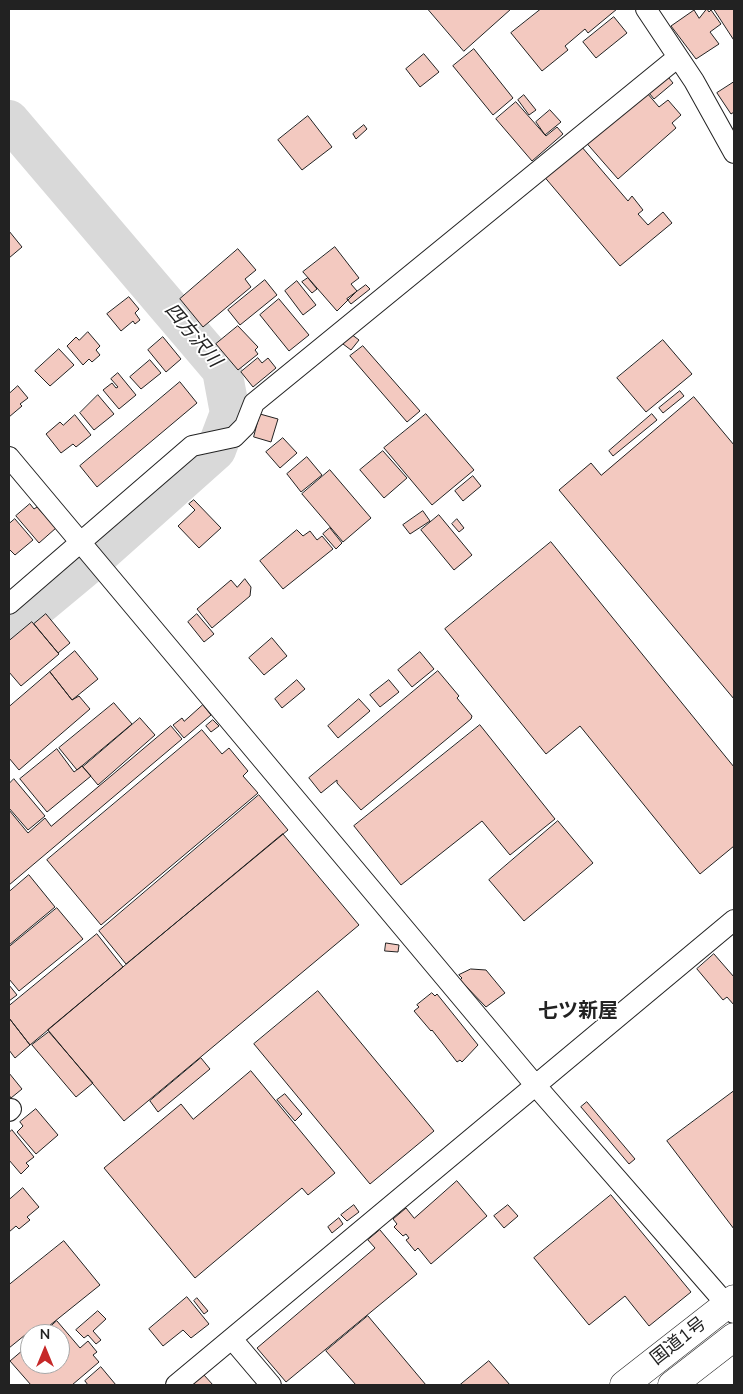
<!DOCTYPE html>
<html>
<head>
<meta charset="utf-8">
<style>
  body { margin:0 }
  #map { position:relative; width:743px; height:1394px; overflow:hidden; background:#fff; font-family:"Nunito Sans",sans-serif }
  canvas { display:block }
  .frame { position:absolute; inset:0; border:10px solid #222; pointer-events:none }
  .north { position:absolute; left:20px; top:1324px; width:50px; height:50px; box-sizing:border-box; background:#fff; border:1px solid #a7a7a7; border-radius:50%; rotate:0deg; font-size:14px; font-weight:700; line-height:20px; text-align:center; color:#222 }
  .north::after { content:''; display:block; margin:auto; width:18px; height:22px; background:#c62828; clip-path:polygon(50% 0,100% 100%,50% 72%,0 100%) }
</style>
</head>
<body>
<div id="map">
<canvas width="743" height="1394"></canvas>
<div class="frame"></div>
<div class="north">N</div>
</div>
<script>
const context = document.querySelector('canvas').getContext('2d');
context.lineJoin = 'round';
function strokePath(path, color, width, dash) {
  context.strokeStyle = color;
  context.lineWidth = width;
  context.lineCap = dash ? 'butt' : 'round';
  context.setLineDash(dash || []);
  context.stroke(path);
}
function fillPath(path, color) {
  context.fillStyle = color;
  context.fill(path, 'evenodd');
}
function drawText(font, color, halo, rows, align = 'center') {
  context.font = font + ' "Nunito Sans","Noto Sans JP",sans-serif';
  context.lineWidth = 4;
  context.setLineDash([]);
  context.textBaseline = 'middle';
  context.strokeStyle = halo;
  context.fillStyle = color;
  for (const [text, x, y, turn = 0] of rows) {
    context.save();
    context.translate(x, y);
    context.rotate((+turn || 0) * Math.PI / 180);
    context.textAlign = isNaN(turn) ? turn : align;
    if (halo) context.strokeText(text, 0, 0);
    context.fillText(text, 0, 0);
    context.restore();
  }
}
strokePath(new Path2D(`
  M9 120 222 370 230 413 216 450 86 566 9 630`), '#d9d9d9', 40);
const building = new Path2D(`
  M428 9H511L464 51Z
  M541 9H617L588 33 585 29 565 46 568 50 542 71 511 33Z
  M707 9 709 12 711 10 721 24 710 32 719 44 696 59 671 26 694 10 699 18Z
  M714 9H734V40Z
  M614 17 627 33 596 58 583 42Z
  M474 49 513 98 493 115 453 66Z
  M424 54 439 72 420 87 406 69Z
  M664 72 673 83 654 99 645 88Z
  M734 82V112L731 114 717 93Z
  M647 93 659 107 668 100 681 115 672 123 676 128 618 179 583 139Z
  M524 95 536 110 529 115 518 100Z
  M516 102 546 136 557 127 563 134 532 161 496 119Z
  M550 110 561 122 545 135 536 122Z
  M308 116 332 147 302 170 278 140Z
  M364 125 367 129 356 139 353 134Z
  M581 146 628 201 632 196 643 210 638 214 648 225 663 212 672 223 620 266 542 174Z
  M9 231 22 247 9 258Z
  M335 247 359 278 351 284 357 291 337 311 303 272Z
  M238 249 256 270 245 279 251 287 203 327 180 299Z
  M308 278 317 289 312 293 302 282Z
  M265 280 277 295 240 325 228 310Z
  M297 281 316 305 303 315 285 291Z
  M366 285 370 289 351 304 347 299Z
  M129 297 139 309 135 313 140 320 135 324 133 321 121 331 107 314Z
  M279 299 309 335 289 351 260 315Z
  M238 326 258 347 255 350 258 354 238 370 216 344Z
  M88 332 100 346 96 350 100 355 92 362 89 359 83 365 67 346 76 337 79 340Z
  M351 334 359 340 351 350 343 344Z
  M163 337 181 359 166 372 148 350Z
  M663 340 692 374 646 412 617 378Z
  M363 346 420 411 407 422 350 356Z
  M59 349 74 365 50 386 35 371Z
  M258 358 262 363 268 358 276 368 253 387 241 372Z
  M150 360 161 373 141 389 130 377Z
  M118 373 136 395 119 409 103 390 112 383 116 388 118 387 111 379Z
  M180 382 197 403 97 487 80 466Z
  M18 386 28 398 20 404 22 406 9 417V394Z
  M680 391 684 396 663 413 659 408Z
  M98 395 114 414 94 430 80 413Z
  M694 397 734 445V699L559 490 591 463 601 475Z
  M260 414 278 419 271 442 254 437Z
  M426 414 474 470 432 505 384 448Z
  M652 414 657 420 613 456 609 451Z
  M75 415 91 435 76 447 73 444 61 453 46 434 60 422 63 425Z
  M283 438 297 453 280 468 266 452Z
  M383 451 407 478 384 498 360 470Z
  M307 457 322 475 301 492 287 474Z
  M330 470 371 518 343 542 302 494Z
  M473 476 481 486 463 501 455 491Z
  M194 500 221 528 199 548 178 526 195 510 189 504Z
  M30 504 34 509 37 507 56 528 39 543 16 516Z
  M423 511 430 521 410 534 403 525Z
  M439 515 472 555 454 570 421 530Z
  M15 519 33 540 15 555 9 549V524Z
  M457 519 464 528 459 532 452 524Z
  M330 528 342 543 336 549 323 534Z
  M297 530 303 536 310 531 317 540 322 536 333 549 283 589 260 561Z
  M551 542 734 767V846L700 874 580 726 546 754 445 629Z
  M245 579 251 587 250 596 212 628 197 609 231 580 237 587Z
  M46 614 70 643 58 653 34 624Z
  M197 614 214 634 204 642 188 622Z
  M32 622 59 654 21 686 9 672V641Z
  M272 638 287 656 264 675 249 658Z
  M75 651 98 679 72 700 50 672Z
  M420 652 434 669 412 687 398 670Z
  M438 671 459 696 457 698 472 716 471 719 361 810 337 783V780L321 793 309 778Z
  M50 672 72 700 79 696 90 709 19 770 9 758V707Z
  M297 680 305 689 282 708 275 699Z
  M389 680 399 692 380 707 370 695Z
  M359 699 370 711 338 738 328 726Z
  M114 703 132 724 77 770 59 748Z
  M203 705 211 715 184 738 173 725 182 718 184 721Z
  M140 718 155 735 98 785 83 767Z
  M213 720 219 726 211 732 206 726Z
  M480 725 555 819 510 855 482 821 401 885 354 826Z
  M171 726 182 739 9 885V810L28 833 45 818 51 826Z
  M202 730 222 754 229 748 248 771 243 776 258 793 101 925 47 860Z
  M57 749 74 772 82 766 91 776 47 812 20 779Z
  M14 779 45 816 28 830 9 808V784Z
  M259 795 288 830 126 964 99 931Z
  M558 821 593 863 524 921 489 880Z
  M283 834 359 925 124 1121 48 1030Z
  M29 875 55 907 9 945V892Z
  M57 908 83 939 19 991 9 979V947Z
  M97 934 123 967 30 1045 9 1018V1006Z
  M386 943 399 945 398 952 385 951Z
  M714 954 734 977V1005L727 997 723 1000 697 969Z
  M471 969 486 970 505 993 486 1007 460 980 462 978 459 975Z
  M9 985 17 995 9 1001Z
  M318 991 434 1131 370 1184 254 1044Z
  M432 993 435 996 437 994 478 1045 462 1062 460 1060 457 1062 432 1030 431 1031 414 1011 419 1007 417 1005Z
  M9 1018 30 1045 15 1058 9 1050Z
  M49 1032 93 1083 76 1097 32 1045Z
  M201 1058 210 1069 158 1112 150 1101Z
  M251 1071 335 1173 308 1195 302 1188 195 1278 104 1168 181 1104 193 1119Z
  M9 1073 22 1089 11 1098 9 1095Z
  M734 1091V1229L667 1141Z
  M285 1094 302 1114 295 1121 277 1100Z
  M587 1102 635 1159 629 1164 581 1107Z
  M36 1109 58 1135 36 1154 17 1132 23 1126 20 1122Z
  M12 1130 34 1157 26 1163 29 1166 21 1174 9 1160V1133Z
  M457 1181 487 1216 431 1264 418 1248 415 1251 406 1240 409 1238 406 1234 403 1236 394 1227 397 1224 393 1219 406 1208 414 1218Z
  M23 1188 39 1207 27 1217 30 1220 19 1229 16 1226 9 1232V1200Z
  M611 1195 691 1292 649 1326 625 1296 589 1325 534 1258Z
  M354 1205 359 1212 347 1221 341 1215Z
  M508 1205 518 1216 504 1228 494 1216Z
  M339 1218 343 1224 332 1233 328 1227Z
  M380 1230 417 1274 286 1382 257 1348 375 1248 368 1240Z
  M64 1241 100 1285 39 1334H30V1341L25 1335 9 1348V1285Z
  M187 1297 209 1324 191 1338 183 1330 163 1346 149 1329Z
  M197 1298 208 1311 204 1314 194 1301Z
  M98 1311 106 1319 93 1331 101 1340 96 1344 88 1335 84 1338 76 1330Z
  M368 1316 426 1385H356L326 1351Z
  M57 1321 80 1348 88 1341 97 1352 93 1355 99 1362 72 1385H31L10 1361 30 1344V1364H60V1334H42Z
  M489 1361 510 1385H460Z
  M101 1367 116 1385H88L85 1381Z
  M204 1375 213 1385H191Z`);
fillPath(building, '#f3c9c0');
strokePath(building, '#222', 1);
const minor = new Path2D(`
  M646 9 694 81 734 153
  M9 457 536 1086 734 1313
  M9 604 192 446 234 437 245 426 254 403 678 57
  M9 1111 11 1109
  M232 1339 271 1385
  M176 1385 734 920`);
const trunk = new Path2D(`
  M624 1385 734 1299
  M672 1385 734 1337`);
strokePath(minor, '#222', 22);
strokePath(trunk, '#222', 29);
strokePath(minor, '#fff', 20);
strokePath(trunk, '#fff', 28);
drawText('18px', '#222', '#fff', [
  ["国道1号",679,1342,-38]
]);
drawText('italic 19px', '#222', '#fff', [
  ["四方沢川",192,336,50]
]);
drawText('bold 20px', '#222', '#fff', [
  ["七ツ新屋",578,1012]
]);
</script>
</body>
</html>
